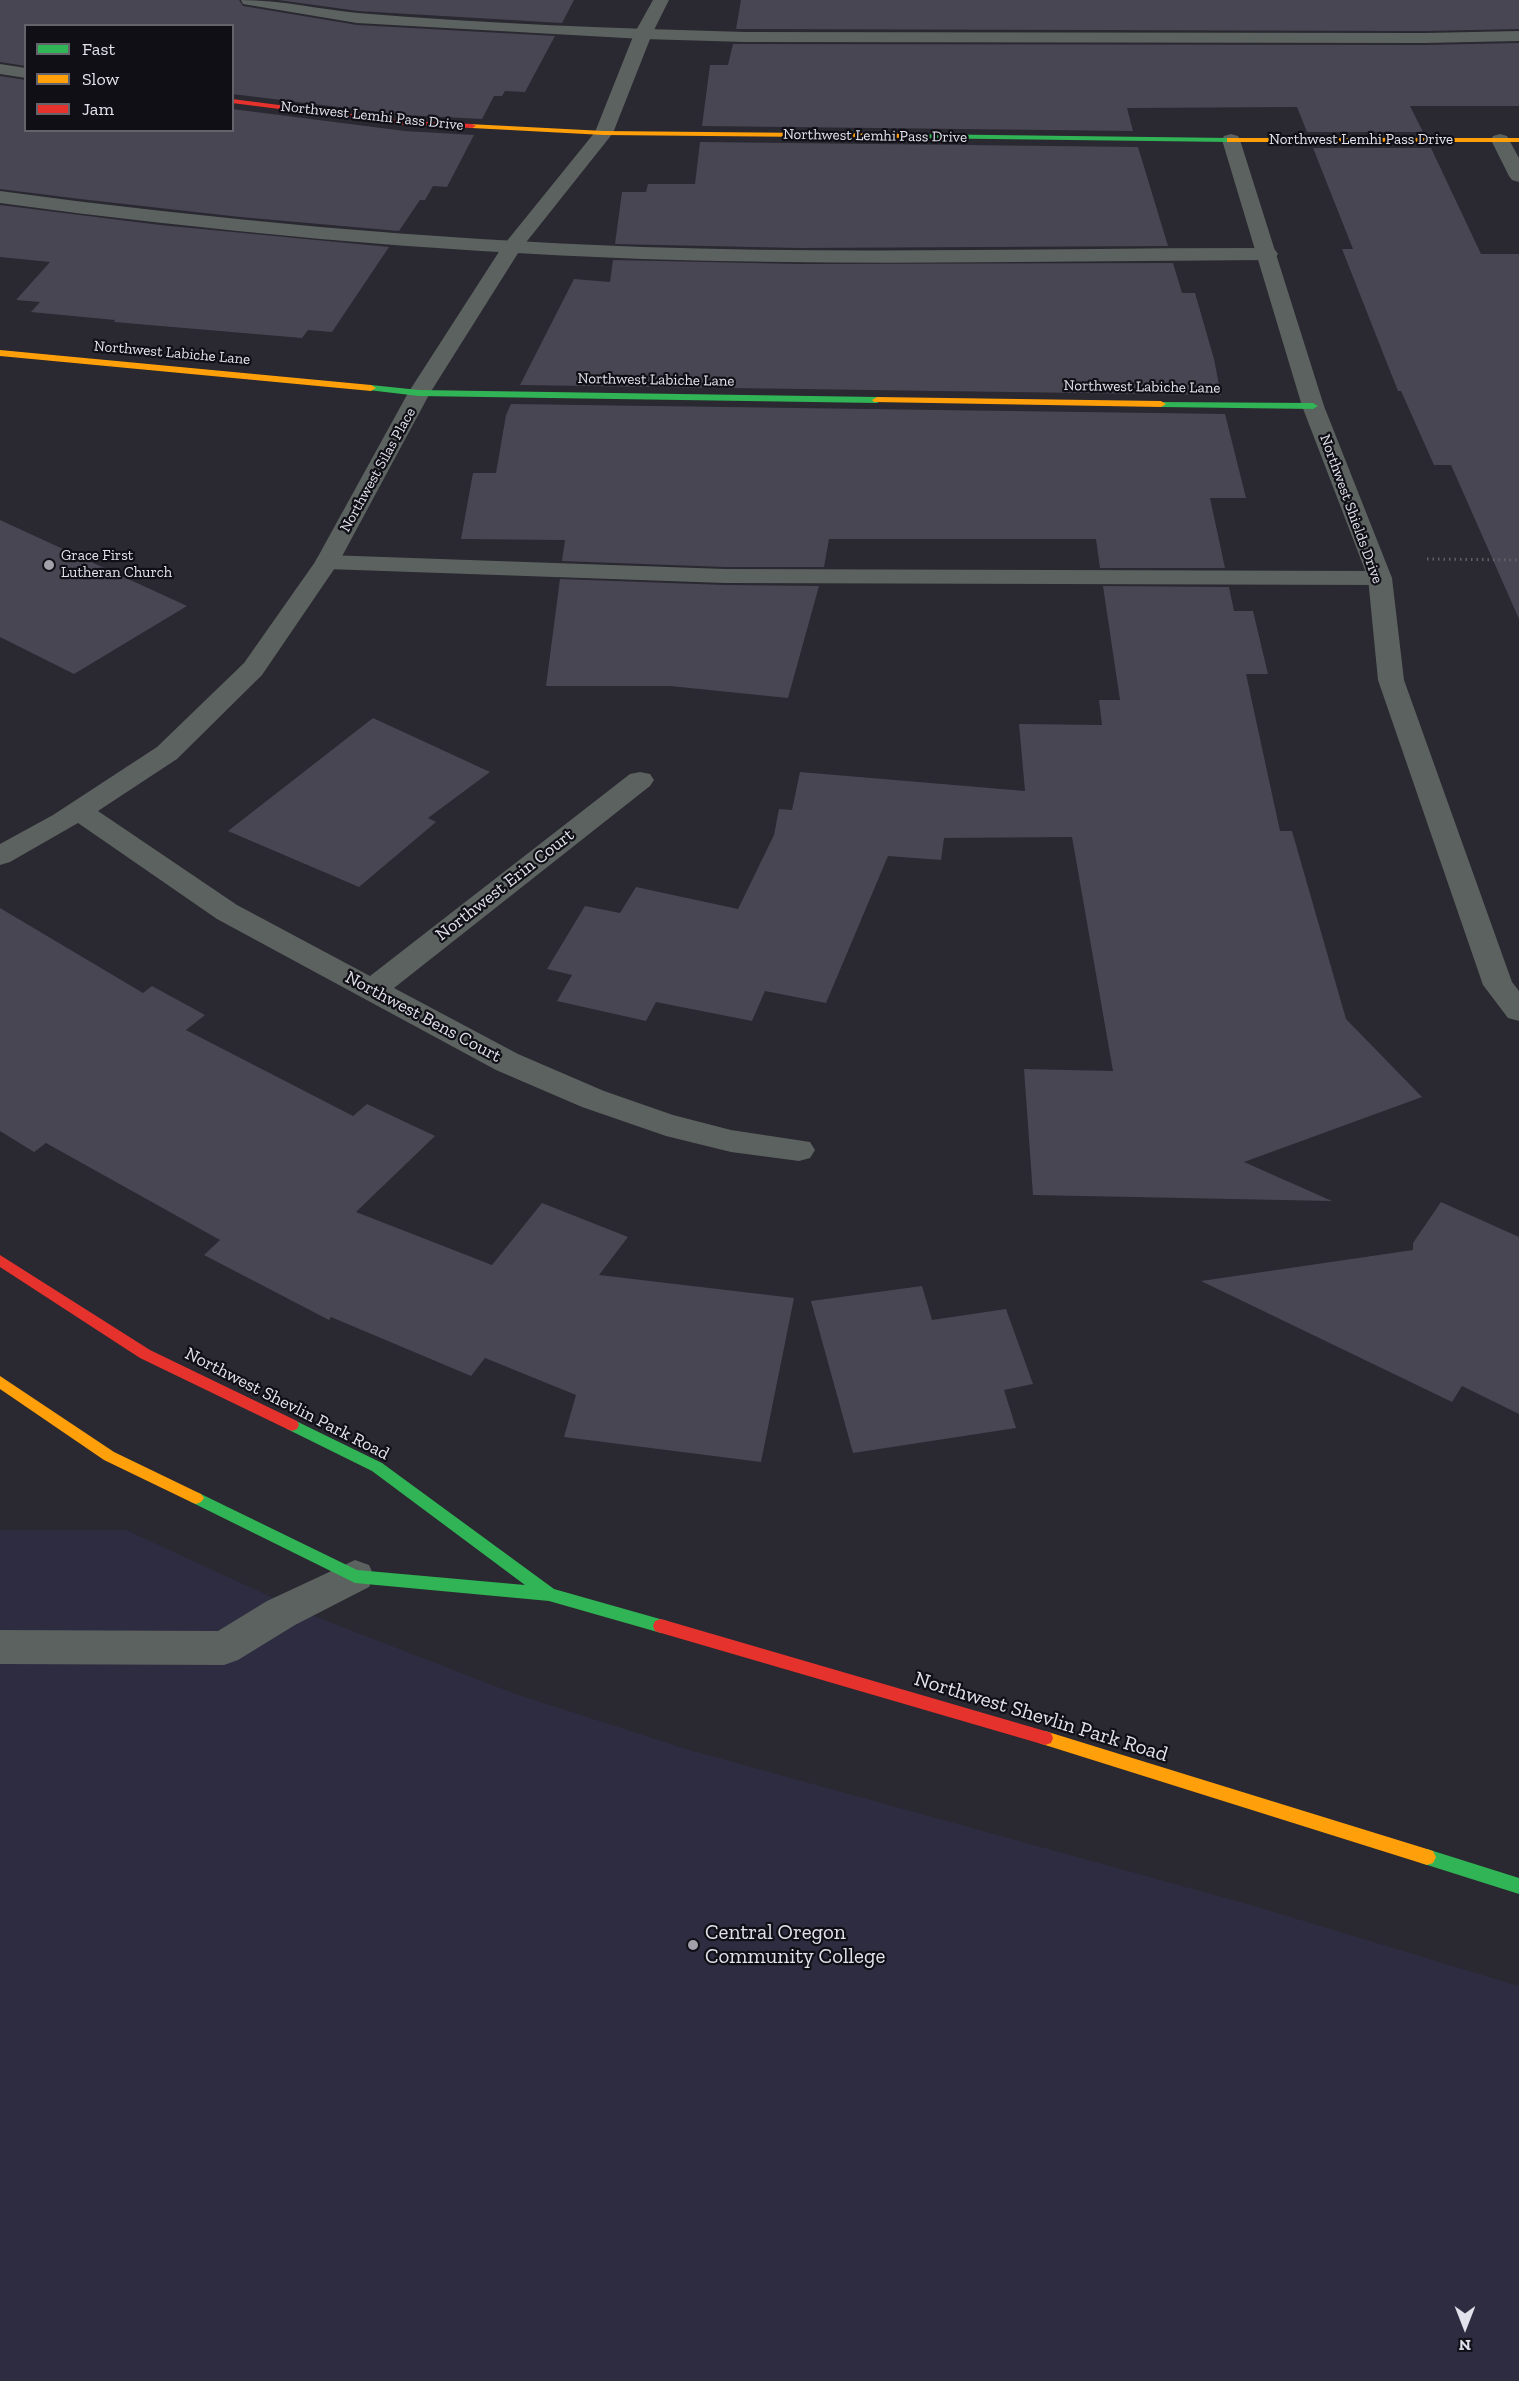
<!DOCTYPE html>
<html>
<head>
<meta charset="utf-8">
<style>
  body { margin:0 }
  #map { position:relative; width:1519px; height:2381px; overflow:hidden; background:#2a2830; font-family:"Zilla Slab",serif }
  canvas { display:block }
  .legend { position:absolute; left:24px; top:24px; width:210px; height:108px; box-sizing:border-box; background:#100f16; border:2px solid #64636c; margin:0; padding:8px 10px; list-style:none; font-size:18px; color:#e2e2ec }
  .legend li { display:flex; align-items:center; gap:12px; height:30px }
  .legend b { width:30px; border:2px solid #64636c }
  .north { position:absolute; left:1435px; top:2297px; width:60px; height:60px; -webkit-text-stroke:4px #100f16; paint-order:stroke; rotate:180deg; font-size:16px; font-weight:700; line-height:24px; text-align:center; color:#e2e2ec }
  .north::after { content:''; display:block; margin:auto; width:21px; height:27px; background:#e2e2ec; clip-path:polygon(50% 0,100% 100%,50% 72%,0 100%) }
</style>
</head>
<body>
<div id="map">
<canvas width="1519" height="2381"></canvas>
<ul class="legend">
<li><b style="height:8px;background:#30b455"></b>Fast</li>
<li><b style="height:8px;background:#ff9f0a"></b>Slow</li>
<li><b style="height:8px;background:#e5322d"></b>Jam</li>
</ul>
<div class="north">N</div>
</div>
<script>
const context = document.querySelector('canvas').getContext('2d');
context.lineJoin = 'round';
function fillPath(path, color) {
  context.fillStyle = color;
  context.fill(path, 'evenodd');
}
function strokePath(path, color, width, dash) {
  context.strokeStyle = color;
  context.lineWidth = width;
  context.lineCap = dash ? 'butt' : 'round';
  context.setLineDash(dash || []);
  context.stroke(path);
}
function drawText(font, color, halo, rows, align = 'center') {
  context.font = font + ' "Zilla Slab",serif';
  context.lineWidth = 4.5;
  context.setLineDash([]);
  context.textBaseline = 'middle';
  context.strokeStyle = halo;
  context.fillStyle = color;
  for (const [text, x, y, turn = 0] of rows) {
    context.save();
    context.translate(x, y);
    context.rotate((+turn || 0) * Math.PI / 180);
    context.textAlign = isNaN(turn) ? turn : align;
    if (halo) context.strokeText(text, 0, 0);
    context.fillText(text, 0, 0);
    context.restore();
  }
}
fillPath(new Path2D(`
  M0 1530H126L304 1612 513 1693 686 1749 1251 1905 1519 1986V2381H0Z`), '#2e2c40');
fillPath(new Path2D(`
  M0 0H239L243 6 357 25 555 36 525 92 505 91 502 96H494L482 119 405 115 232 94V26H26V66L0 62Z
  M278 0H574L562 23 358 11Z
  M741 0H1519V29L1425 31 736 29Z
  M1519 43V106H1410L1423 132H1307L1297 107 1127 108 1133 131 702 126 710 65H728L733 44 1425 45Z
  M0 76 26 80V130H232V109L405 131 474 135 447 187 433 186 425 200H420L399 231 240 217 80 199 0 189Z
  M700 142 1138 147 1168 246 799 248 615 244 622 192H646L648 184H695Z
  M1313 148H1431L1481 254H1519V619L1451 465H1434L1401 391H1398L1342 249H1353Z
  M0 205 160 225 389 247 332 332 308 330 302 338 114 322 115 320 31 312 40 302 16 300 50 262 0 257Z
  M613 260 799 264 1173 263 1182 293H1195L1214 359 1221 395 520 385 574 279 610 282Z
  M511 404 1225 414 1246 498H1210L1225 568H1100L1096 539H829L824 567H725L562 561 565 540 461 539 473 473H496L506 415Z
  M0 520 187 606 74 674 0 637Z
  M560 579 725 585 819 586 788 698 670 686H546Z
  M1103 586 1229 587 1234 611H1253L1268 674H1246L1280 831H1292L1346 1019 1422 1097 1244 1162 1332 1201 1033 1195 1024 1069 1113 1071 1072 837 944 838 941 860 888 856 826 1003 765 991 752 1021 656 1002 646 1021 557 1001 572 975 547 969 585 906 620 913 636 887 738 909 774 835 779 809 792 810 800 772 1025 791 1019 724 1102 725 1099 700H1120Z
  M373 718 490 772 428 818 436 822 359 887 228 831Z
  M0 908 143 993 152 986 205 1015 186 1030 353 1116 367 1104 435 1136 356 1212 492 1265 542 1203 628 1237 599 1275 794 1298 761 1462 564 1437 576 1395 485 1358 471 1376 331 1317 329 1320 204 1255 220 1240 46 1143 34 1152 0 1131Z
  M1441 1202 1519 1237V1414L1462 1386 1452 1402 1201 1281 1413 1250V1243Z
  M922 1286 932 1320 1006 1309 1033 1384 1004 1390 1016 1428 853 1453 811 1301Z`), '#484653');
strokePath(new Path2D(`
  M1427 559 1519 560`), '#5e6163', 3, [1.5, 4]);
fillPath(new Path2D(`
  M241 0C282 0 317 9 358 13 486 24 616 28 745 32L1425 33 1519 31V41L1425 43 745 42 643 39 357 23 243 4Z
  M1500 134 1507 136 1519 158V182L1512 180 1509 176 1491 140 1493 136Z
  M0 191C213 220 427 239 642 247 851 254 1060 248 1268 248L1275 250 1278 254 1275 258 1268 260C1060 261 851 266 642 259 427 251 213 232 0 203Z
  M327 555 725 569 1380 571 1389 573 1392 578 1389 583 1380 585 725 583 327 569 318 567 315 562 318 557Z
  M355 1560 369 1565 374 1576 369 1587 295 1625 238 1660 224 1665 0 1664V1630L218 1631 267 1601Z`), '#5b625f');
fillPath(new Path2D(`
  M653 0H669L652 34 613 133 520 250 430 393 339 562 262 675 177 759 98 811 237 905 370 976 630 774 640 772 650 774 654 780 650 786 394 988 518 1054 604 1091 673 1115 731 1130 810 1142 815 1150 810 1158 799 1161 731 1152 666 1136 582 1107 496 1070 217 919 78 823 10 862 0 865V844L53 815 157 747 244 663 315 562 408 393 502 247 595 132 634 34Z
  M0 64 26 68V78L0 74Z
  M1231 134 1238 136 1240 140 1324 406 1392 578 1404 680 1512 982 1519 991V1021L1508 1018 1483 985 1378 680 1368 578 1302 406 1222 140 1224 136Z`), '#5b625f');
fillPath(new Path2D(`
  M914 134 1230 138 1234 140 1230 142 911 138 910 136Z
  M371 385 419 390 877 397 882 400 877 403 419 396 368 390V386Z
  M1158 402 1313 403 1318 406 1313 409 1161 407 1158 406Z
  M292 1419 382 1463 554 1589 667 1621 669 1626 667 1631 661 1633 549 1601 355 1583 191 1502 188 1498 191 1494 196 1492 201 1494 357 1570 525 1585 372 1471 287 1429 285 1425 287 1421Z
  M1427 1849 1519 1878V1894L1421 1863 1418 1857 1421 1851Z`), '#30b455');
fillPath(new Path2D(`
  M469 124 604 131 914 134 918 136 914 138 604 135 472 128H469Z
  M1227 138H1519V142H1227Z
  M0 350 371 385 376 388 371 391 0 356Z
  M877 397 1161 401 1166 404 1161 407 874 402 872 400Z
  M0 1376 114 1452 201 1494 204 1498 201 1502 196 1504 191 1502 104 1460 0 1389Z
  M1045 1731 1427 1849 1433 1851 1436 1857 1433 1863 1427 1865 1045 1745 1039 1743 1037 1738 1039 1733Z`), '#ff9f0a');
fillPath(new Path2D(`
  M232 99 405 121 472 124 476 126 472 128 405 125 232 103Z
  M0 1255 150 1350 297 1421 299 1425 297 1429 292 1431 287 1429 140 1358 0 1267Z
  M661 1619 1045 1731 1051 1733 1053 1738 1051 1743 1045 1745 661 1633 655 1631 653 1626 655 1621Z`), '#e5322d');
for (const [x, y, r, color] of [
  [49,565,6,"#a2a1aa"],
  [693,1945,6,"#a2a1aa"]
]) {
  const dot = new Path2D();
  dot.arc(x, y, r, 0, 2 * Math.PI);
  context.fillStyle = color;
  context.fill(dot);
  strokePath(dot, '#100f16', 2);
}
drawText('15px', '#e2e2ec', '#100f16', [
  ["Northwest Lemhi Pass Drive",372,116,6],
  ["Northwest Lemhi Pass Drive",875,136,1],
  ["Northwest Lemhi Pass Drive",1361,140],
  ["Northwest Labiche Lane",172,353,5],
  ["Northwest Labiche Lane",656,380,1],
  ["Northwest Labiche Lane",1142,387,1],
  ["Northwest Silas Place",378,470,-61],
  ["Northwest Shields Drive",1351,509,70]
]);
drawText('15px', '#e2e2ec', '#100f16', [
  ["Grace First",61,556],
  ["Lutheran Church",61,573]
], 'left');
drawText('18px', '#e2e2ec', '#100f16', [
  ["Northwest Erin Court",505,885,-38],
  ["Northwest Bens Court",423,1017,28],
  ["Northwest Shevlin Park Road",287,1404,27]
]);
drawText('21px', '#e2e2ec', '#100f16', [
  ["Northwest Shevlin Park Road",1041,1717,17]
]);
drawText('21px', '#e2e2ec', '#100f16', [
  ["Central Oregon",705,1933],
  ["Community College",705,1957]
], 'left');
</script>
</body>
</html>
